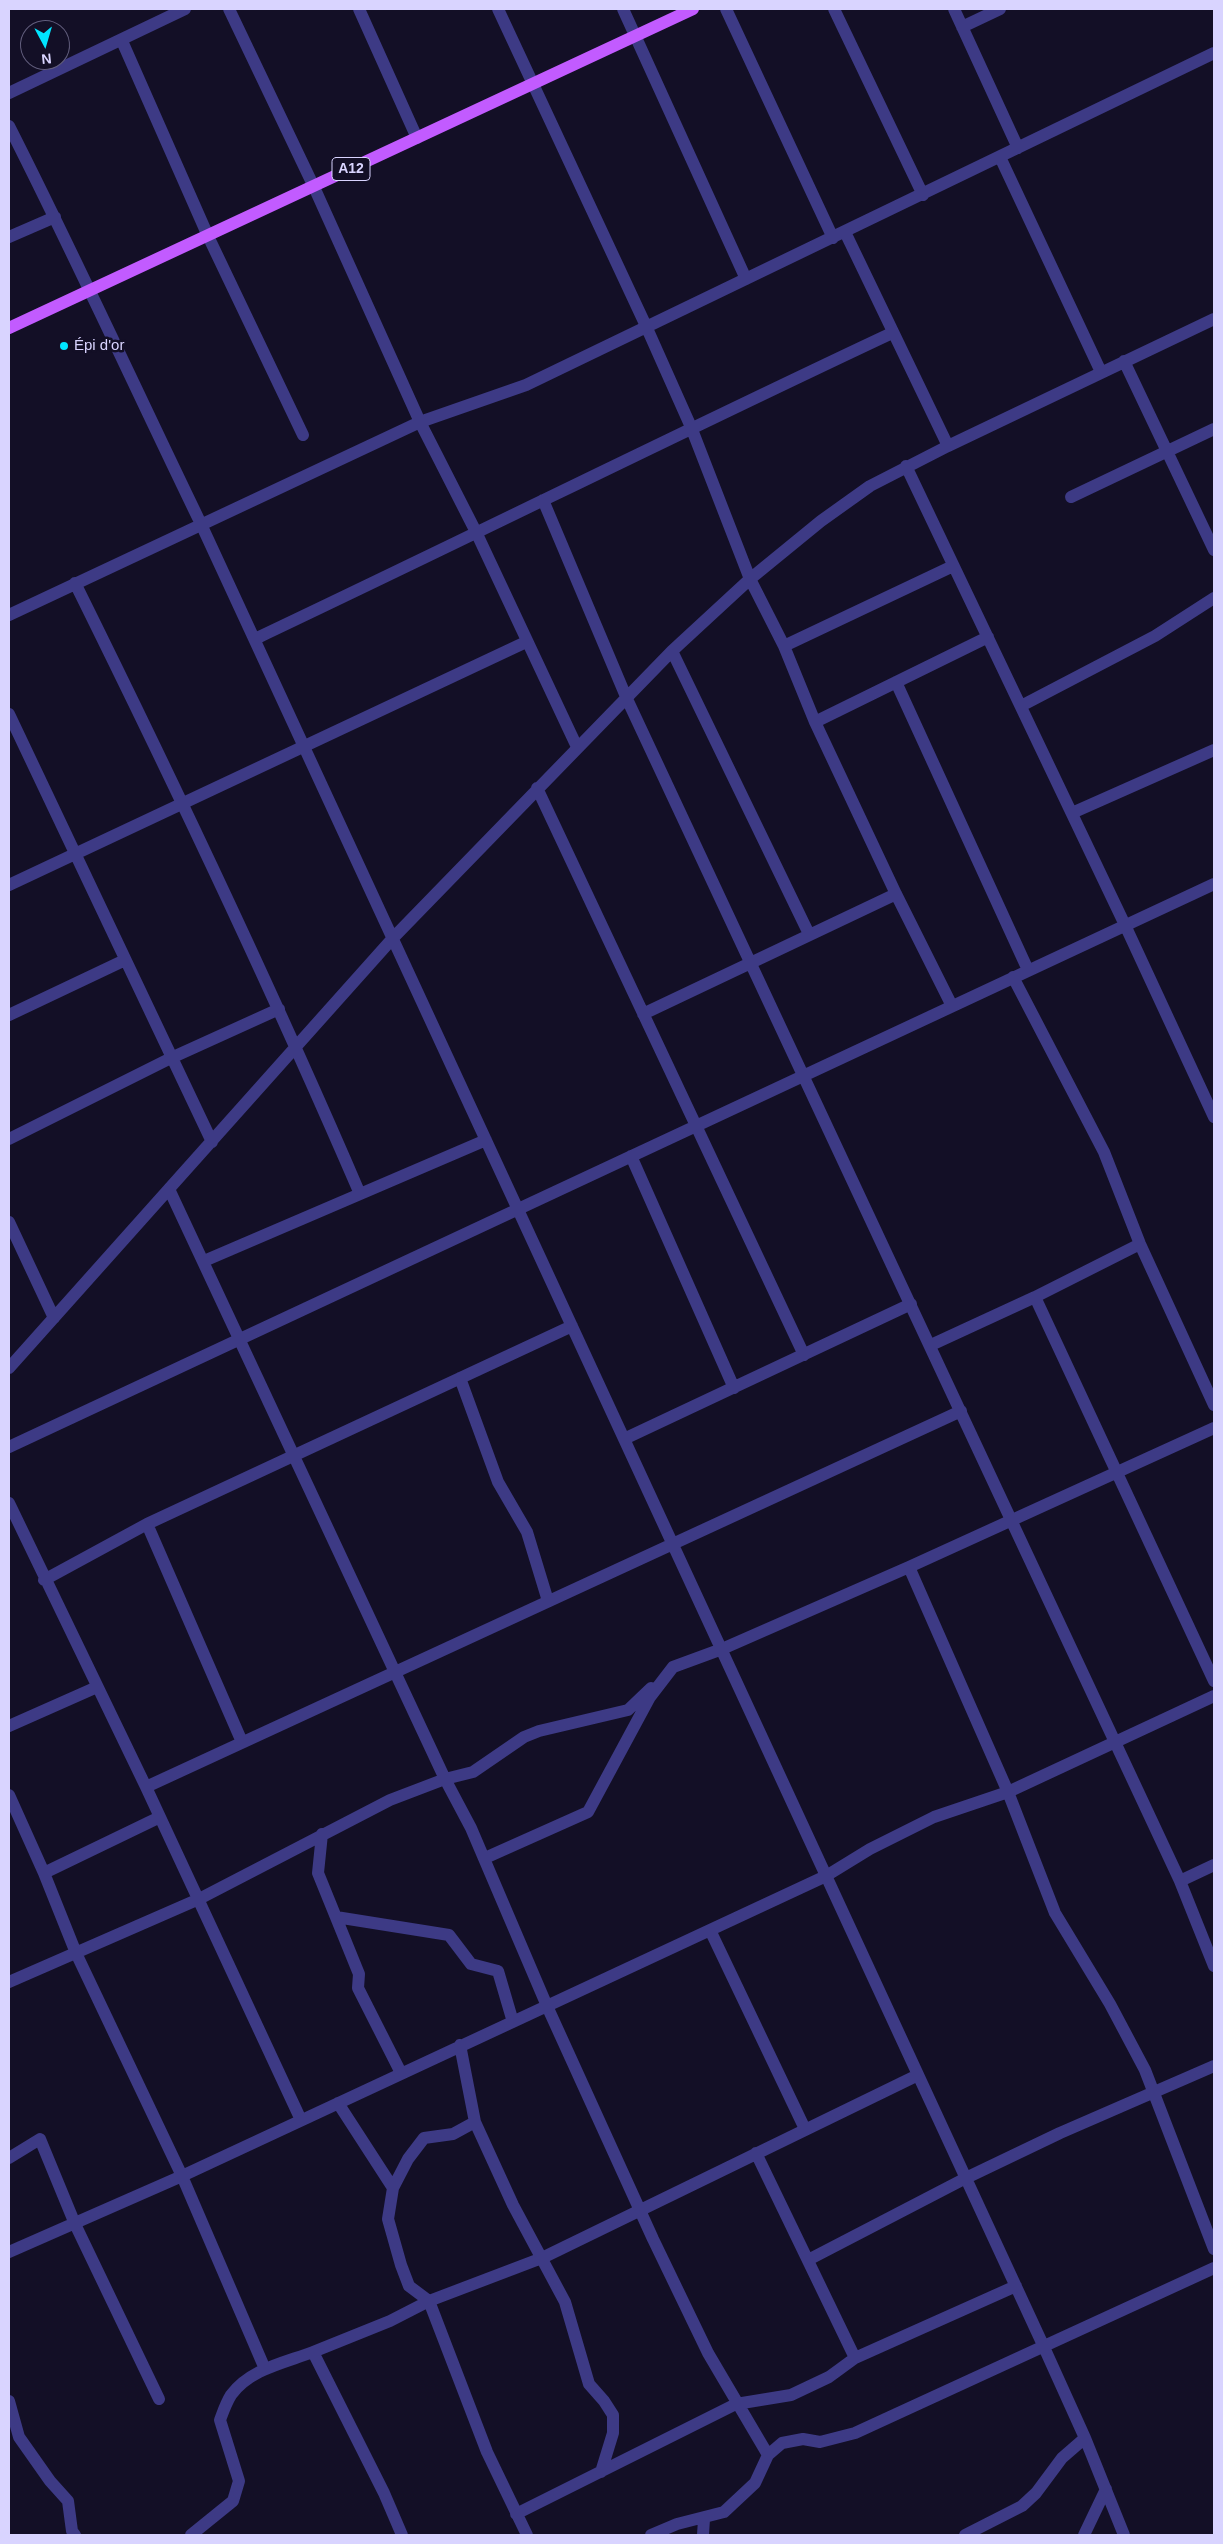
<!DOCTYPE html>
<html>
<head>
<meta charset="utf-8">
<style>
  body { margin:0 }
  #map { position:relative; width:1223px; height:2544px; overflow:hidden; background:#130f26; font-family:Arial,sans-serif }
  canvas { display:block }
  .frame { position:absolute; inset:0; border:10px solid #d9d4ff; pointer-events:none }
  .north { position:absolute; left:20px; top:20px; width:50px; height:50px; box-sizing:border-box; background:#130f26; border:1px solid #625e7d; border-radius:50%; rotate:174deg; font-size:14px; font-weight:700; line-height:20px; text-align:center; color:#d9d4ff }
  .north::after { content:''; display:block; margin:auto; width:18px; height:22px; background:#00e5ff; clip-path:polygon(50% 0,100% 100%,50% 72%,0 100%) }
</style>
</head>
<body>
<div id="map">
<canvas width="1223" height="2544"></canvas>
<div class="frame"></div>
<div class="north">N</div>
</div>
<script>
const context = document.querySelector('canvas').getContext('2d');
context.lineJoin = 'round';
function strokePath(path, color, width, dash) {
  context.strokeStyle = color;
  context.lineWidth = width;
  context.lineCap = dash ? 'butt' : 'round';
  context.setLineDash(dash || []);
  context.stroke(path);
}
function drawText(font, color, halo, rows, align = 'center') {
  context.font = font + ' Arial,sans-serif';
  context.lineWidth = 5;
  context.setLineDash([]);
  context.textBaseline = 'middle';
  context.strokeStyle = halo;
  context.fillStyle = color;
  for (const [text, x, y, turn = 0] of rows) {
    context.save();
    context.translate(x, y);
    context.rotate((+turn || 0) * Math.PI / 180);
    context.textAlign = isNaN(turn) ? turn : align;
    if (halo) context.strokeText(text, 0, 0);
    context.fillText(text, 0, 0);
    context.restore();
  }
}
strokePath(new Path2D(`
  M229 9 314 187 420 422 477 534 577 747
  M359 9 417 138
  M498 9 646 326 691 427 750 579 784 646 815 722 896 894 952 1006
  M623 9 746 279
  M726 9 833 238
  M834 9 923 195
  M954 9 1018 148
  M962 27 1000 9
  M122 41 208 236 303 435
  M9 93 185 9
  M9 126C76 258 137 392 201 524L1043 2345 1085 2438 1124 2535
  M1000 157 1101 372
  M845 232 948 446
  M9 237 55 217
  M1124 361 1214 550
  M906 466 1125 925 1214 1117
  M1071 497 1214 429
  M543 500 627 699 1180 1881 1214 1966
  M75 583C175 785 271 987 360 1194
  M9 615 420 422 526 385 1214 53
  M255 639C468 538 679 433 892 333
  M784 646 953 566
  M672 651 809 934
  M896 682 1028 970
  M1021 706 1155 636 1214 598
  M9 714 212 1142
  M815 722 988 637
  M537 788 804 1355
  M1072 813 1214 750
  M9 885 526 642
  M1013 977 1104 1152 1140 1244 1214 1405
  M643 1014 896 894
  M9 1015 125 960
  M9 1139 171 1058 279 1009
  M631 1156 734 1388
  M169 1189 445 1779 471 1828 547 2006 653 2239 708 2353 768 2455
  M9 1222 54 1318
  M204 1261 486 1140
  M1035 1297 1214 1681
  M931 1345 1035 1297 1140 1244
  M9 1368 393 938 672 651 750 579 821 521 870 486 948 446 1214 319
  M460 1378 498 1482 527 1532 548 1601
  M624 1439 911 1304
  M9 1447 1214 884
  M9 1503 146 1787 301 2120
  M147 1524 242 1742
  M909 1567 1008 1792 1055 1913 1110 2004 1145 2070 1214 2249
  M44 1580 147 1524 572 1326
  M9 1726 97 1687
  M146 1787 961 1411
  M9 1795 44 1873 76 1953 182 2176 265 2369
  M322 1834 318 1873 359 1974 358 1988 401 2073
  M485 1858 588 1812 650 1697 673 1667 722 1649 909 1567 1214 1428
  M44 1873 160 1817
  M1180 1881 1214 1865
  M336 1917 449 1935 471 1964 498 1971 513 2022
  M710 1930 805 2129
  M9 1982 199 1899 390 1800 445 1779 473 1772 524 1737 539 1731 628 1710 651 1688
  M460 2045 475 2122 513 2205 565 2302 589 2384 604 2401 613 2415V2433L601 2472
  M338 2103 393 2188 388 2219 401 2265 409 2286 429 2301 487 2452 527 2535
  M756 2153 855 2358
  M9 2158 40 2139 75 2224 159 2399
  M393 2188 408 2159 424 2138 453 2134 475 2122
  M9 2252 182 2176 826 1876 870 1849 934 1817 1008 1792 1214 1696
  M808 2260 966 2178 1060 2133 1214 2066
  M9 2401 19 2437 50 2481 68 2501 72 2531 75 2535
  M516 2514 736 2404 791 2395 829 2377 855 2358 1016 2286
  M191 2535 233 2501 239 2481 220 2420C223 2412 226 2403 231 2395 250 2369 284 2363 313 2352
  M402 2535 384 2493 313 2352 390 2321 429 2301 542 2258 918 2075
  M651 2535 677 2524 724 2512 755 2483 768 2455 782 2443 803 2439 820 2442 855 2433 1214 2268
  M703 2535 704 2519
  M965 2535 1022 2506 1036 2493 1062 2458 1085 2438
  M1084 2535 1106 2489`), '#3d3a85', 12);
strokePath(new Path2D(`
  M9 328 693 9`), '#c25bff', 12);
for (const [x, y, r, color] of [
  [64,346,5,"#00e5ff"]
]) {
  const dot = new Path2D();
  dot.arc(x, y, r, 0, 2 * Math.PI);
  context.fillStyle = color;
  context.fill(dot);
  strokePath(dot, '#130f26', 2);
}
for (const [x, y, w] of [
  [351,169,38]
]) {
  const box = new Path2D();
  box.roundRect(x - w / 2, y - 11.5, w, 23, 4);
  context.fillStyle = '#130f26';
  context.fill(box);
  strokePath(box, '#d9d4ff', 1);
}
drawText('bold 14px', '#d9d4ff', null, [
  ["A12",351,169]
]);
drawText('15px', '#d9d4ff', '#130f26', [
  ["Épi d'or",74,346]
], 'left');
</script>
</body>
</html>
